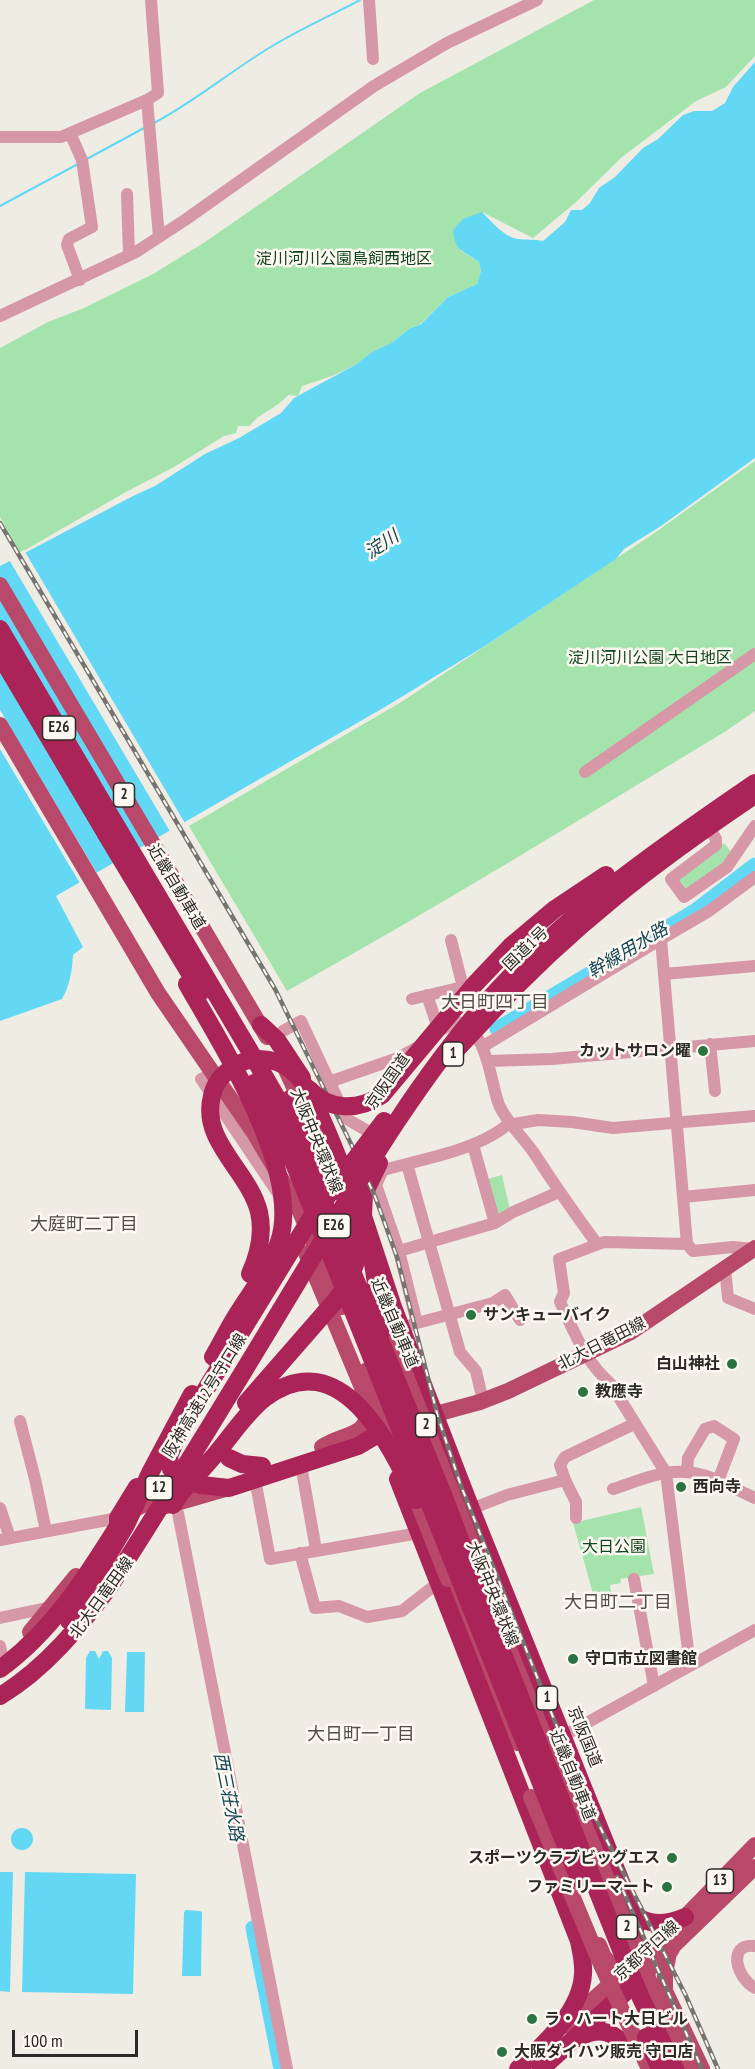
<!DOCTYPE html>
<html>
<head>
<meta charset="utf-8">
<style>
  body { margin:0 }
  #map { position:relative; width:755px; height:2069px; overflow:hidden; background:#efece4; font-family:"PT Sans Narrow",sans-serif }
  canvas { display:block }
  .scale { position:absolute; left:12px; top:2030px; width:126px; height:27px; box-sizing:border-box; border:3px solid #2b2a27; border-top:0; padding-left:8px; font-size:18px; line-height:21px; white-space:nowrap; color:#2b2a27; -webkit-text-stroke:4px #fdf9f2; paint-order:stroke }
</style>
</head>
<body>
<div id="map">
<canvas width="755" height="2069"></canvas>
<div class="scale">100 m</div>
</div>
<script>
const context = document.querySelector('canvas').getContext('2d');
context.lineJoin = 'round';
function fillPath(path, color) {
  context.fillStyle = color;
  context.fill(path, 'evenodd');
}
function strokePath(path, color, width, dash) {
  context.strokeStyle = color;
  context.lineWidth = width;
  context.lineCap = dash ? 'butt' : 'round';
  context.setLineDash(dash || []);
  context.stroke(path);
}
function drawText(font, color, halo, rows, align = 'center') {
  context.font = font + ' "PT Sans Narrow","Noto Sans JP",sans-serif';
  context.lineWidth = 5;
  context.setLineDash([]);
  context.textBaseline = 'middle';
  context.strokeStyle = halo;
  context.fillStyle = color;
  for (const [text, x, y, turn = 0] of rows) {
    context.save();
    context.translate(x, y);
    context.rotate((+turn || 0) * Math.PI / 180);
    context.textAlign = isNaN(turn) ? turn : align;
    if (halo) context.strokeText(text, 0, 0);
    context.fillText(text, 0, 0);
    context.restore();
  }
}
fillPath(new Path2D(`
  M594 0H755V56L726 87 696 101 622 157 575 203 533 238 482 212 461 251 479 262 481 271 477 284 448 297 420 324 409 329 393 342 372 352 355 365 332 376 302 386 298 396 288 395C277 409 259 412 250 426H238L236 433 224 436 174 467 124 493 20 553 0 517V348L48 322 84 308 153 274 205 242 420 93Z
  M755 461V711L726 731C581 819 436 908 287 991L189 826 403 701 653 534Z
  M724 843 733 854 687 893 677 880Z
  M502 1175 510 1210 498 1219 484 1180Z
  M641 1507 654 1574 620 1579 621 1583 610 1585 611 1592 594 1597 573 1523Z`), '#a5e3ad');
fillPath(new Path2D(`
  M755 62V458L661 526 624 549 616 559 485 646 385 707 56 896 83 947 73 955C72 971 70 985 62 999L0 1021V566L133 496 155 486 205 454 239 438 281 413 294 398 355 365 372 352 393 342 409 329 421 324 448 297 477 284 481 271 479 262C463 250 455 252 453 230L463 219 482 212C491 221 504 237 518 239 526 240 534 239 543 241L565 222 571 210H582L590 203 599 188 615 177 643 148 658 139 683 115 694 111H712L725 103 733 87Z
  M90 1651H95L99 1659 103 1651H108L112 1658 111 1710 85 1709 86 1658Z
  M127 1652H145L144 1712H125Z
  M11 1839a11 11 0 1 1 22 0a11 11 0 1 1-22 0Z
  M0 1872H13L10 1992 0 1991Z
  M25 1872 136 1874 133 1994 22 1992Z
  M186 1910 200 1911 202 1912 201 1976H182L184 1912Z`), '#63d8f5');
fillPath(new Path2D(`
  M24 550 186 825 171 833 8 558Z
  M0 710 98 875 81 885 0 749Z`), '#efece4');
strokePath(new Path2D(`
  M154 123C196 101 233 69 274 45 302 28 332 15 360 0
  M85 160 144 128
  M0 206 78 164`), '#63d8f5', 2);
strokePath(new Path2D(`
  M497 1029 695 911 755 865
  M253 1928 281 2069`), '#63d8f5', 15);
strokePath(new Path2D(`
  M369 0 373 59
  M147 100 159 237
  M70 133 82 160 92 227 69 239 67 245 80 280
  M0 137H61L147 100 158 93 151 0
  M127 194 129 255
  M0 316 136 252 185 220 374 86 447 43 537 0
  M585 772 755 654
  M708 826 716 839V845L671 879 684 897 727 867 755 826
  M664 974 661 939 709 911 755 877
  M427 995 439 1031
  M412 999 463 987 451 940
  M440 1030 458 1022C488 1031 490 1081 499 1105 507 1123 523 1137 534 1153 554 1184 575 1214 597 1244
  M283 1031 301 1021 347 1119 378 1137
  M710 1044 715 1091
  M482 1047 661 939
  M488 1061 552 1059 755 1041
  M207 1076 201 1079 279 1195
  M329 1082 398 1058 416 1048
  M509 1123 514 1124 538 1120 572 1122 613 1128 755 1116
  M473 1145 495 1223 513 1212 559 1192
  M407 1164 460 1352 476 1371 483 1401
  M683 1197 755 1190
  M687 1244 604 1242 559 1259 564 1293 560 1302C574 1331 585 1362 610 1383L666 1473 690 1666
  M754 1249 733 1247 693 1251 687 1244 664 974 755 966
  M399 1251 495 1223
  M725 1268 728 1298 755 1309
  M417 1323 493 1303 505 1295 520 1320
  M402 1328 417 1323 399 1251 376 1185 383 1170C420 1160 482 1149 509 1123
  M20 1421 35 1479 46 1531
  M301 1465 316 1550
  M687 1472 688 1458 705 1429 714 1426 734 1439 718 1481
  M255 1479 270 1559 419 1533
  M613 1489C635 1482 661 1470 685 1472 710 1473 733 1488 755 1498
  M0 1508 10 1538
  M471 1509 507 1495 565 1480
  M178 1513 287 2069
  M576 1518V1502L565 1480 560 1465 565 1457 634 1424
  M0 1540 118 1518
  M300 1553 315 1608 339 1606 367 1617 402 1611 439 1582
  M634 1579 654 1686
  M0 1618 51 1607
  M0 1646 2 1657
  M563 1736 755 1630
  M755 1946C726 1943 737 1979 755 1988`), '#d697a6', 12);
strokePath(new Path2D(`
  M0 585 267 1037
  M0 725 158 993 254 1133 297 1205 342 1307
  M286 1070 309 1120
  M306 1253 378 1426
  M436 1414 480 1402 508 1391 631 1332 755 1248
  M322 1447C341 1433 373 1437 366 1406
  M166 1506 225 1489
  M128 1513 154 1499 175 1492
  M480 1564 509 1635
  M448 1579 494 1701
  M505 1626 521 1681
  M30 1632 76 1576
  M522 1668 568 1785
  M491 1690 517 1743
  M599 1945 604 1957 632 1986
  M672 1949 669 1953 665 1973V1991L702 2069
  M637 1981 755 1867
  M564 2026 685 1917 755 1845`), '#b8496b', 16);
strokePath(new Path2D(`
  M0 629 117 827
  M0 655 106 834
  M511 946 555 909 606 875
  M261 1025 277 1040 302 1078
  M457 1049C467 1038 478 1027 488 1016 570 927 655 862 755 795
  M379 1163 364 1194 363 1216 393 1307 471 1509 634 1914 636 1952 632 1986 541 2069
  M178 1435 169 1456 171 1469 175 1475 183 1480 201 1485 229 1488 358 1446 380 1433 394 1428
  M229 1458 242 1464 262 1466
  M398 1479 579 1941C581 1952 584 1963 583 1974 581 2012 544 2044 518 2069
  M0 1669C51 1632 85 1579 118 1526V1518L137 1487
  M634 1914C649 1927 668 1924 685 1917
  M578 2038C603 2024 613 2034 632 2050`), '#aa2457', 18);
const rail = new Path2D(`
  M0 523 275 989 355 1152 376 1199 397 1257 438 1417 461 1486 569 1757 597 1821 685 1994 718 2069
  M617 1877 702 2069`);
strokePath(rail, '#75746f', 4.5);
strokePath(rail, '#fdf9f2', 2, [7]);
strokePath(new Path2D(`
  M382 1315 480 1564
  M367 1370 400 1455
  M412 1488 448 1579
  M568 1785 654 1992 688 2069
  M531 1797 599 1960 649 2069`), '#b8496b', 16);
strokePath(new Path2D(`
  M117 827 251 1053 281 1105 305 1156 444 1497 501 1649 623 1955 641 1998 675 2069
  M106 834 201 992
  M187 984C221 1044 303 1172 279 1242 269 1271 249 1294 233 1321 226 1333 220 1345 213 1357
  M254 1083 293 1161 312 1208 579 1879
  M309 1089C329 1111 358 1111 382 1095L475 984 511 946
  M365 1223C374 1258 376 1294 384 1329
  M250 1274C259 1254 264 1234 259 1212 249 1171 200 1141 212 1096 214 1085 220 1077 229 1070 243 1059 260 1056 277 1062 291 1067 302 1080 309 1093 323 1118 333 1146 344 1173
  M246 1403 336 1300C348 1284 358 1266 358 1245 358 1205 311 1135 290 1099
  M192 1412 311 1218 384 1121
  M173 1505 180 1494C193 1479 207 1465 219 1450 234 1432 247 1412 265 1398 340 1341 391 1445 416 1500
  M69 1621 126 1525 150 1473 192 1394
  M0 1696C45 1669 79 1627 110 1586 175 1485 238 1381 300 1278 357 1184 412 1088 484 1005 563 915 657 850 755 783
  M646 2037 660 2069`), '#aa2457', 18);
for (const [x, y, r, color] of [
  [703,1051,6,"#2a7442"],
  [471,1315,6,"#2a7442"],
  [732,1364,6,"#2a7442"],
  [583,1392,6,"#2a7442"],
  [681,1487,6,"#2a7442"],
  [573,1659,6,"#2a7442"],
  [672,1858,6,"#2a7442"],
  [667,1887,6,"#2a7442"],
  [532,2019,6,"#2a7442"],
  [502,2052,6,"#2a7442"]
]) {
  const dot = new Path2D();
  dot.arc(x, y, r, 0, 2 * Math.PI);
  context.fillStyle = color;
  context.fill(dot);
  strokePath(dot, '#fdf9f2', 2);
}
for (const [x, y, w] of [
  [59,728,33],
  [124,795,21],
  [453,1054,21],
  [334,1226,33],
  [426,1425,21],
  [159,1488,27],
  [547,1698,21],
  [720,1881,27],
  [627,1927,21]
]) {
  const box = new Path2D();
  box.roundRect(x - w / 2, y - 12, w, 24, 4.5);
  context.fillStyle = '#fdf9f2';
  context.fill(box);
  strokePath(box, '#2b2a27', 1.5);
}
drawText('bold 15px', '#2b2a27', null, [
  ["E26",59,728],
  ["2",124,795],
  ["1",453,1054],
  ["E26",334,1226],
  ["2",426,1425],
  ["12",159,1488],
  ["1",547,1698],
  ["13",720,1881],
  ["2",627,1927]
]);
drawText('16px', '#10441d', '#fdf9f2', [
  ["淀川河川公園鳥飼西地区",344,259],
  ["淀川河川公園 大日地区",650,658],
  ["大日公園",614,1547]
]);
drawText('16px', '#2b2a27', '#fdf9f2', [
  ["近畿自動車道",176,887,59],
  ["国道1号",526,949,-44],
  ["京阪国道",388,1082,-55],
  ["大阪中央環状線",316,1141,68],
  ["近畿自動車道",394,1323,67],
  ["北大日竜田線",602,1344,-27],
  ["阪神高速12号守口線",205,1396,-58],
  ["大阪中央環状線",492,1594,68],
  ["北大日竜田線",102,1598,-54],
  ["京阪国道",584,1737,68],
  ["近畿自動車道",572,1775,68],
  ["京都守口線",647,1951,-42]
]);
drawText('bold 16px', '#2b2a27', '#fdf9f2', [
  ["カットサロン曜",691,1051,"right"],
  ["サンキューバイク",483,1315],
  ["白山神社",720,1364,"right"],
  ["教應寺",595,1392],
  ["西向寺",693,1487],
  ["守口市立図書館",585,1659],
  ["スポーツクラブビッグエス",660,1858,"right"],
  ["ファミリーマート",655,1887,"right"],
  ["ラ・ハート大日ビル",544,2019],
  ["大阪ダイハツ販売 守口店",514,2052]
], 'left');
drawText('italic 18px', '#134754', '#fdf9f2', [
  ["淀川",382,545,-34],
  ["幹線用水路",628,951,-31],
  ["西三荘水路",228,1797,79]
]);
drawText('18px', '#514e48', '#fdf9f2', [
  ["大日町四丁目",495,1003],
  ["大庭町二丁目",84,1225],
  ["大日町二丁目",618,1603],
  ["大日町一丁目",361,1735]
]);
</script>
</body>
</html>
